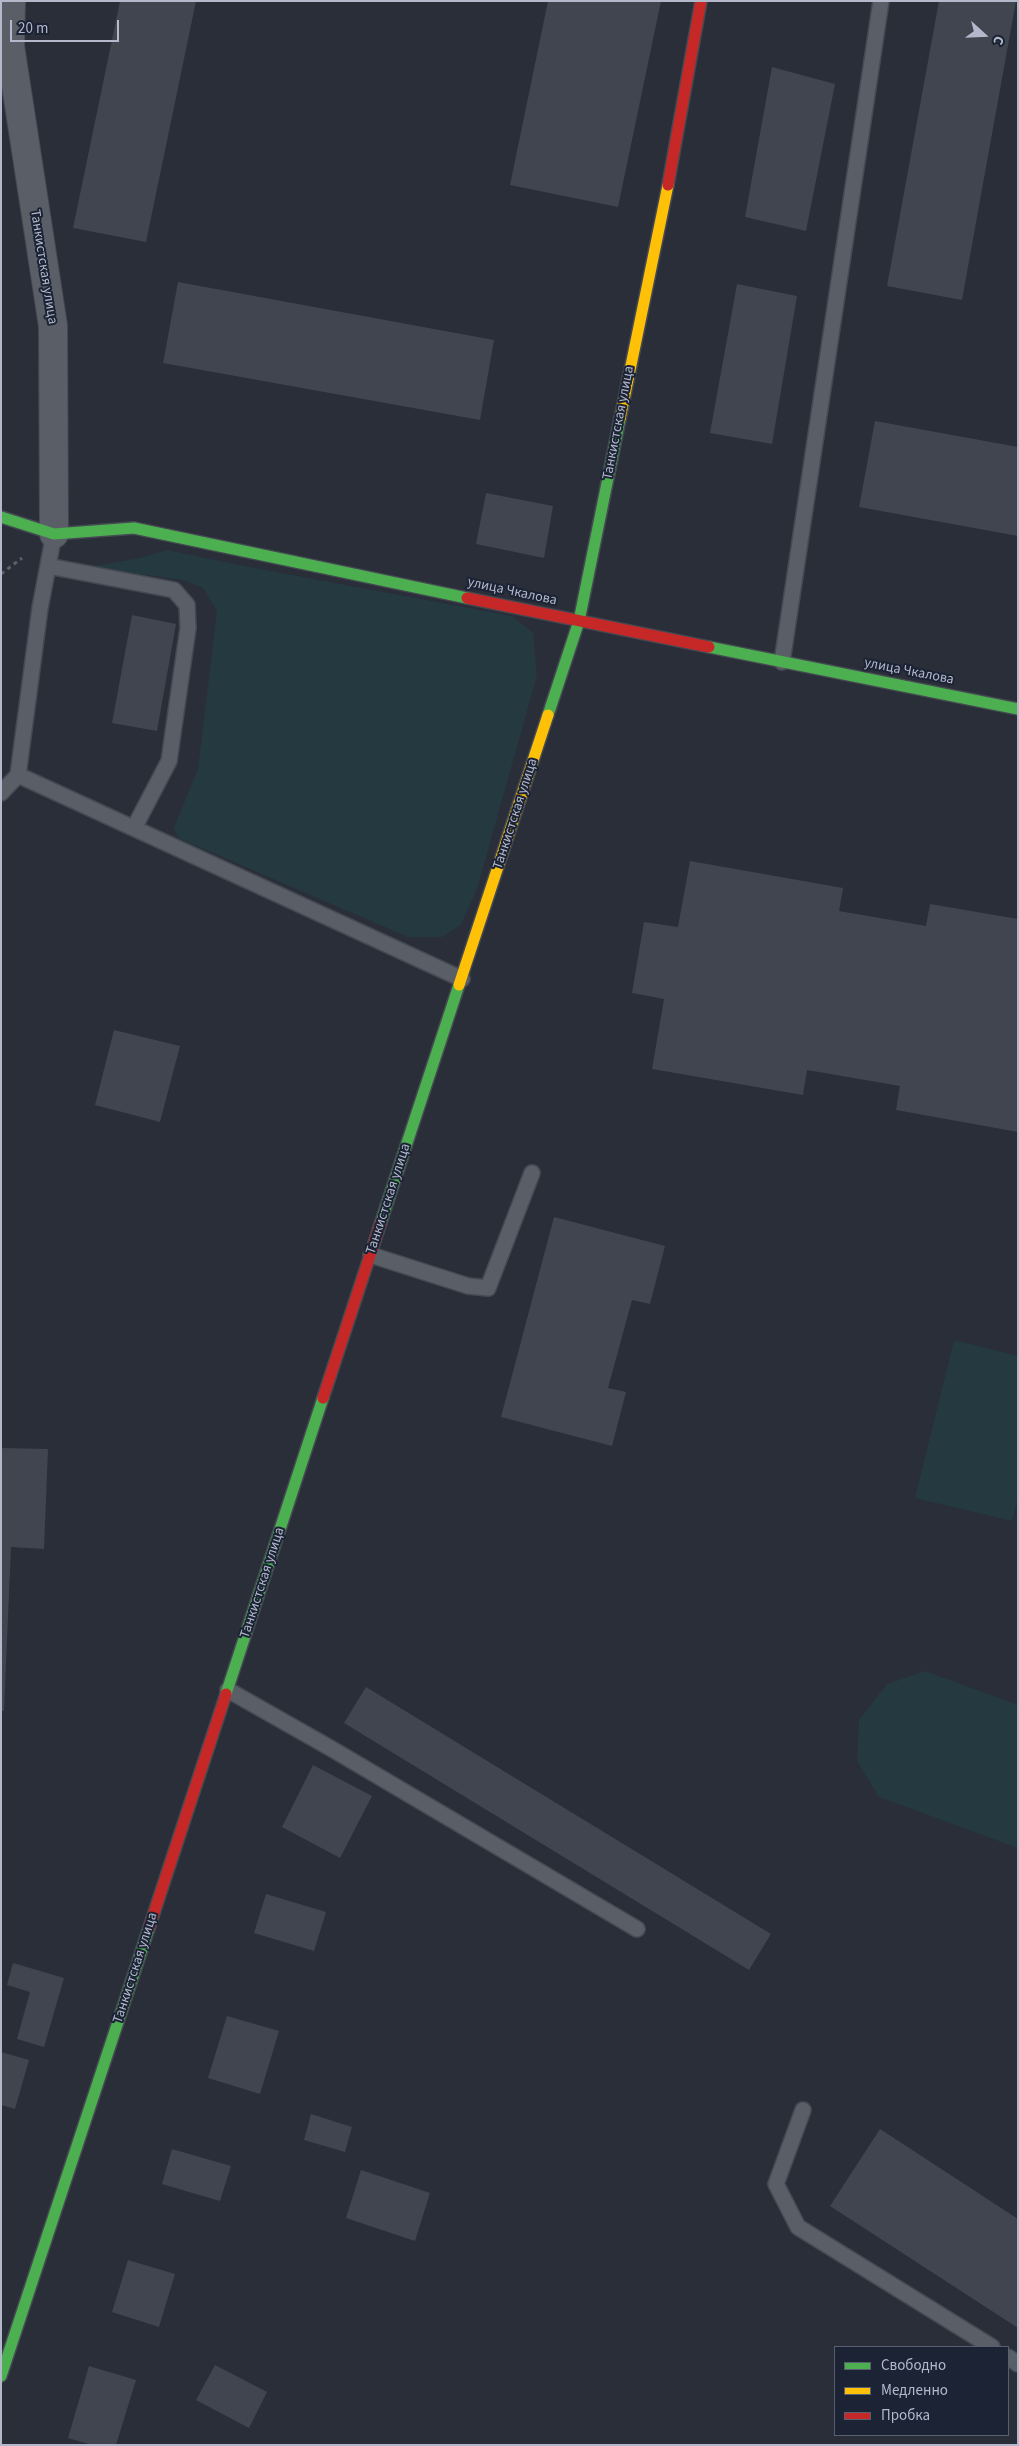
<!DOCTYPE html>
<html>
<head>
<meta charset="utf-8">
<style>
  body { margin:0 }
  #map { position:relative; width:1019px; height:2446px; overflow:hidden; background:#292e39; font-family:"Source Sans 3",sans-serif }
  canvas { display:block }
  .frame { position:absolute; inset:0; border:2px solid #b3b9cb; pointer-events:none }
  .legend { position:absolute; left:834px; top:2346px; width:175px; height:90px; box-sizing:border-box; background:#1b2335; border:1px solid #585f71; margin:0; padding:6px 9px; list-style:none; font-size:15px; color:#b3b9cb }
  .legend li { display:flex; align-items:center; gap:10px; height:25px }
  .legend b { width:25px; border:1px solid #585f71 }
  .north { position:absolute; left:959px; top:10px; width:50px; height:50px; -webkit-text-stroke:4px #1b2335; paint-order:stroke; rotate:110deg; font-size:14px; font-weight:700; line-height:20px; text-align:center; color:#b3b9cb }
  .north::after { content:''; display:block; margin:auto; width:18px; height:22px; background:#b3b9cb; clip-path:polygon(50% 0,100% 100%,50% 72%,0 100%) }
  .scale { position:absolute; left:10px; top:20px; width:109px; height:22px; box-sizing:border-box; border:2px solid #b3b9cb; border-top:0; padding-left:6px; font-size:15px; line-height:18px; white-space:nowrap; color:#b3b9cb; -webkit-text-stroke:4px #1b2335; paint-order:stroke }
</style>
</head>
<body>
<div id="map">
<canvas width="1019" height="2446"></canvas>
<div class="frame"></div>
<ul class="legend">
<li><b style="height:6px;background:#4caf50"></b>Свободно</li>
<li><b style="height:6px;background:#ffc107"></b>Медленно</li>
<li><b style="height:6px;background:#c62828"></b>Пробка</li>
</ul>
<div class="north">С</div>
<div class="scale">20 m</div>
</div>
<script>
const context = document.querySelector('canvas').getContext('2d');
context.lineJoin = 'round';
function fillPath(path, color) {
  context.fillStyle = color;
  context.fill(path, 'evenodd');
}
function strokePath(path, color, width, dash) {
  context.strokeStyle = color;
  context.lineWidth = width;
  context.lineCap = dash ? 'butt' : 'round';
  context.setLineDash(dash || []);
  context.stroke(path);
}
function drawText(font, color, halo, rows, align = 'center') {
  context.font = font + ' "Source Sans 3",sans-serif';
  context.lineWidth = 4;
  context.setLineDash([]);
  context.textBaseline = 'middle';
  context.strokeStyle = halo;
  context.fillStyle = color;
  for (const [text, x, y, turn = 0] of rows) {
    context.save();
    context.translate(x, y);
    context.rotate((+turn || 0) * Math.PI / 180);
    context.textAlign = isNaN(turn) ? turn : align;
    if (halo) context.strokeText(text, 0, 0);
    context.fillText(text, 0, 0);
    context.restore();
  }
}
fillPath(new Path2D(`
  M167 550 249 567 512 616 533 633 537 676 477 889 461 925 442 937H408L178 838 174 827 198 769 217 611 203 588 183 580 88 567 140 558Z
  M954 1340 1018 1356V1497L1012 1521 915 1498Z
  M925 1671 1018 1705V1848L879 1797 857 1761 859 1720 887 1684Z`), '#253940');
fillPath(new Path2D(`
  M120 1H196L146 242 73 228Z
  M548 1H661L618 207 510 185Z
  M939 1H1016L962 300 887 286Z
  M772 67 835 84 806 231 745 217Z
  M178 282 494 340 480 420 163 363Z
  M737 284 797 296 772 444 710 433Z
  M875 421 1018 447V536L859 507Z
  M486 493 553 506 544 558 476 544Z
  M132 615 176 624 157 731 112 723Z
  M690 861 843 888 839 911 926 926 930 904 1018 919V1132L896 1110 900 1086 807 1070 803 1095 652 1069 664 999 632 993 644 922 678 927Z
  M114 1030 180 1046 160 1122 95 1105Z
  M554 1217 665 1246 650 1304 632 1300 608 1388 626 1392 612 1446 501 1417Z
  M1 1448 48 1449 44 1549 11 1547 4 1711H1Z
  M366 1687 771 1934 749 1970 344 1723Z
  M313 1765 372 1796 340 1858 282 1827Z
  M266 1894 326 1912 314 1951 254 1933Z
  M13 1963 64 1978 44 2047 17 2039 30 1992 7 1985Z
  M227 2016 279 2031 260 2094 208 2078Z
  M1 2052 29 2060 15 2109 1 2105Z
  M311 2114 352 2127 345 2152 304 2140Z
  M880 2129 1018 2219V2328L830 2206Z
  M172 2149 231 2166 220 2201 162 2184Z
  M361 2170 430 2193 415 2241 346 2218Z
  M128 2260 175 2274 159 2327 112 2312Z
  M215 2365 267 2392 249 2428 196 2400Z
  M89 2366 136 2380 116 2445H92L68 2438Z`), '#414550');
const lane = new Path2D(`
  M54 534 40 608 18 775 462 979
  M48 566 174 590 187 605 188 628 169 761 134 828
  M782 662 881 1
  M1 793 18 775
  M371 1255 468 1286 488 1288 532 1173
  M228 1690 332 1749 637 1929
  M803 2110 776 2184 798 2227 992 2347
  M1008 2357 1018 2364`);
const street = new Path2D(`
  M11 1 10 46 53 326 54 534`);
const fast = new Path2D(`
  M1 517 54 534 134 528 467 598
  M709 647 1018 709
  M548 715 579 621 620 419
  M381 1222 459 985
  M226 1694 323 1398
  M1 2376 149 1928`);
const slow = new Path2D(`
  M620 419 668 185
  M459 985 548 715`);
const jam = new Path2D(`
  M668 185 701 1
  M467 598 709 647
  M323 1398 381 1222
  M149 1928 226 1694`);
strokePath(lane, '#454952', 18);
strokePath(street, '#454952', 30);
strokePath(fast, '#454952', 14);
strokePath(slow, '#454952', 14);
strokePath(jam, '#454952', 14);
strokePath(new Path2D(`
  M1 574 22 558`), '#5d616a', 3, [4, 4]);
strokePath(lane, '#5a5e67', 15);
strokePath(street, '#5a5e67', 28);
strokePath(fast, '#4caf50', 11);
strokePath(slow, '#ffc107', 11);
strokePath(jam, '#c62828', 11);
drawText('14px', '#b3b9cb', '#1b2335', [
  ["Танкистская улица",43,267,81],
  ["Танкистская улица",619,423,-79],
  ["улица Чкалова",512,592,12],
  ["улица Чкалова",909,672,11],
  ["Танкистская улица",516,814,-72],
  ["Танкистская улица",389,1199,-72],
  ["Танкистская улица",263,1583,-72],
  ["Танкистская улица",136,1968,-72]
]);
</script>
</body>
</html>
